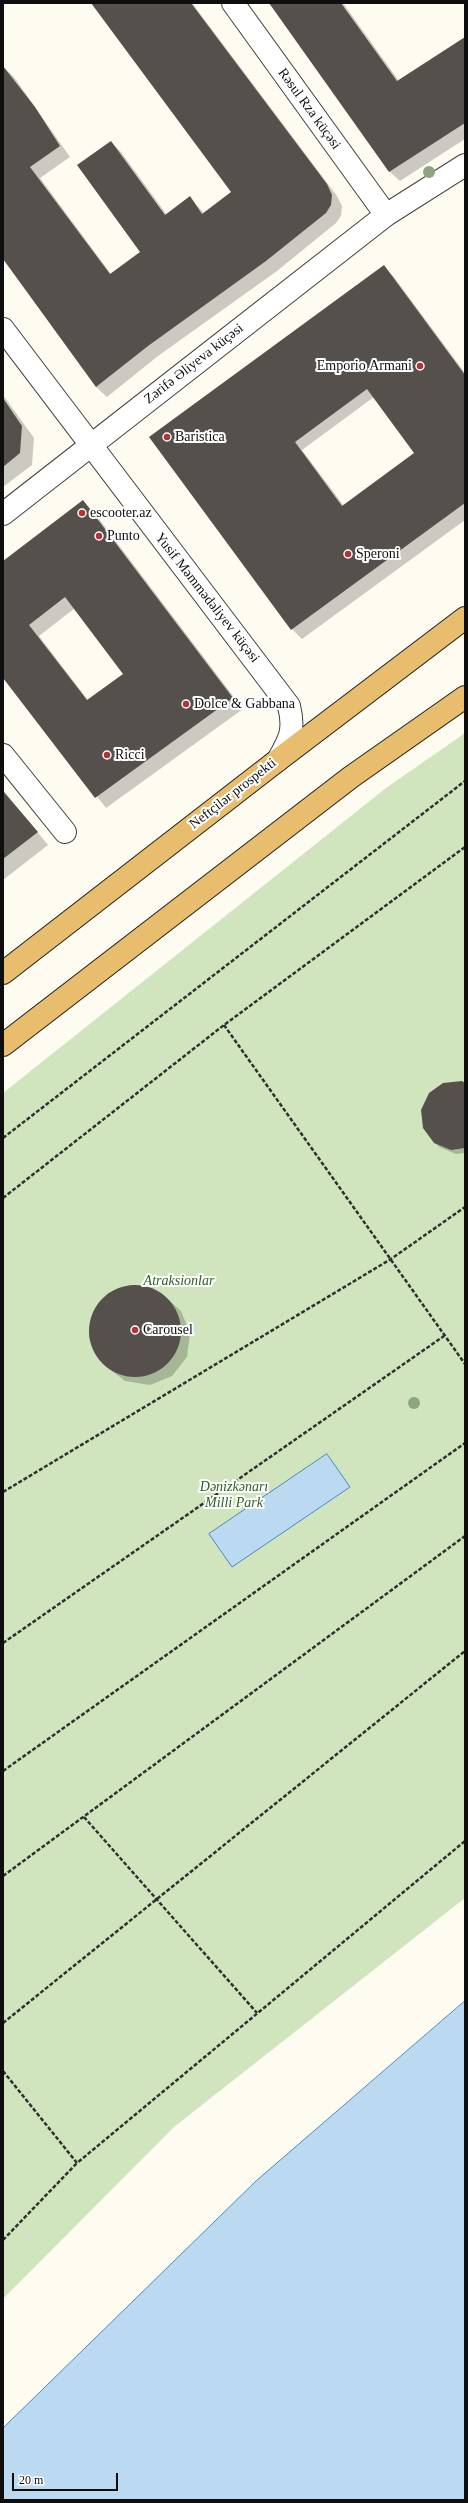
<!DOCTYPE html>
<html>
<head>
<meta charset="utf-8">
<style>
  body { margin:0 }
  #map { position:relative; width:468px; height:2503px; overflow:hidden; background:#fefcf1; font-family:Georgia,serif }
  canvas { display:block }
  .frame { position:absolute; inset:0; border:4px solid #0e0e0e; pointer-events:none }
  .scale { position:absolute; left:12px; top:2473px; width:106px; height:18px; box-sizing:border-box; border:2px solid #0e0e0e; border-top:0; padding-left:5px; font-size:12px; line-height:14px; white-space:nowrap; color:#0e0e0e; -webkit-text-stroke:3px #fff; paint-order:stroke }
</style>
</head>
<body>
<div id="map">
<canvas width="468" height="2503"></canvas>
<div class="frame"></div>
<div class="scale">20 m</div>
</div>
<script>
const context = document.querySelector('canvas').getContext('2d');
context.lineJoin = 'round';
function fillPath(path, color) {
  context.fillStyle = color;
  context.fill(path, 'evenodd');
}
function strokePath(path, color, width, dash) {
  context.strokeStyle = color;
  context.lineWidth = width;
  context.lineCap = dash ? 'butt' : 'round';
  context.setLineDash(dash || []);
  context.stroke(path);
}
function drawText(font, color, halo, rows, align = 'center') {
  context.font = font + ' Georgia,serif';
  context.lineWidth = 4;
  context.setLineDash([]);
  context.textBaseline = 'middle';
  context.strokeStyle = halo;
  context.fillStyle = color;
  for (const [text, x, y, turn = 0] of rows) {
    context.save();
    context.translate(x, y);
    context.rotate((+turn || 0) * Math.PI / 180);
    context.textAlign = isNaN(turn) ? turn : align;
    if (halo) context.strokeText(text, 0, 0);
    context.fillText(text, 0, 0);
    context.restore();
  }
}
fillPath(new Path2D(`
  M465 733V1898L174 2127 3 2299V1093L386 788Z`), '#d0e5be');
const water = new Path2D(`
  M327 1454 350 1487 232 1567 209 1534Z
  M465 2001V2500H3V2428L256 2181Z`);
fillPath(water, '#bbd9f0');
strokePath(water, '#498ac0', 1);
fillPath(new Path2D(`
  M93 3H192L337 196 342 206 341 216 336 223 277 271 158 356 107 397 96 387 3 258V67L14 77 70 157 40 178 111 274 141 253 111 142 121 152 167 215 190 198 204 213 232 192Z
  M270 3H343L399 81 465 38V139L400 181 389 171Z
  M384 267 394 277 465 373V520L302 639 292 629 150 438ZM374 397 416 454 344 506 302 450Z
  M3 395 34 438 32 465 3 487Z
  M83 501 93 511 243 709 106 808 3 677V562ZM75 608 124 674 88 700 39 636Z
  M3 790 48 845 3 880Z
  M465 1084V1153L456 1154 439 1147 435 1142Z
  M130 1285 153 1288 172 1303 181 1311 190 1333 187 1357 172 1376 150 1385 125 1381 107 1367 99 1359 89 1336 93 1312 107 1294Z`), '#0003');
fillPath(new Path2D(`
  M91 3H191L327 184 332 195 331 205 326 213 266 261 148 346 96 387 3 259V66L35 107 60 146 30 167 110 274 140 252 77 165 111 141 165 215 190 196 202 214 231 192Z
  M269 3H341L397 81 465 37V123L389 172Z
  M384 265 465 375V503L291 630 149 437ZM367 389 414 453 342 506 295 442Z
  M3 398 22 426 20 453 3 467Z
  M83 500 233 698 95 798 3 678V561ZM65 597 123 674 87 700 29 625Z
  M3 791 38 832 3 859Z
  M462 1081 465 1083V1148L451 1150 434 1143 423 1128 421 1110 429 1093 443 1083Z
  M89 1331a46 46 0 1 1 92 0a46 46 0 1 1-92 0Z`), '#56504c');
const pedestrian = new Path2D(`
  M3 755 65 832`);
const minor = new Path2D(`
  M233 3 386 215
  M3 329 289 706C295 730 290 739 278 760
  M3 514 386 215 465 165`);
const trunk = new Path2D(`
  M3 973 278 760 465 618
  M3 1045 351 777 465 697`);
strokePath(pedestrian, '#414141', 24);
strokePath(minor, '#414141', 24);
strokePath(trunk, '#1f1f1f', 24);
strokePath(new Path2D(`
  M224 1025 465 1364
  M3 1138 465 781
  M3 1198 224 1025 465 847
  M3 1492 391 1259 465 1207
  M3 1643 444 1336
  M3 1771 465 1443
  M84 1817 257 2013
  M3 1876 465 1536
  M3 2023 465 1651
  M3 2071 77 2163 465 1841
  M3 2240 77 2163`), '#303030', 2.5, [4, 2]);
strokePath(pedestrian, '#fff', 22);
strokePath(minor, '#fff', 22);
strokePath(trunk, '#e8be6e', 22);
context.fillStyle = '#8ca681';
for (const [x, y] of [
  [429,172],
  [414,1403]
]) {
  context.beginPath();
  context.arc(x, y, 6, 0, 2 * Math.PI);
  context.fill();
}
for (const [x, y, r, color] of [
  [420,366,4,"#b13434"],
  [167,437,4,"#b13434"],
  [82,513,4,"#b13434"],
  [99,536,4,"#b13434"],
  [348,554,4,"#b13434"],
  [186,704,4,"#b13434"],
  [107,755,4,"#b13434"],
  [135,1330,4,"#b13434"]
]) {
  const dot = new Path2D();
  dot.arc(x, y, r, 0, 2 * Math.PI);
  context.fillStyle = color;
  context.fill(dot);
  strokePath(dot, '#fff', 1.5);
}
drawText('14px', '#0e0e0e', '#fff', [
  ["Rəsul Rza küçəsi",309,109,54],
  ["Zərifə Əliyeva küçəsi",194,364,-38],
  ["Yusif Məmmədəliyev küçəsi",207,598,52],
  ["Neftçilər prospekti",233,794,-38]
]);
drawText('14px', '#0e0e0e', '#fff', [
  ["Emporio Armani",412,366,"right"],
  ["Baristica",175,437],
  ["escooter.az",90,513],
  ["Punto",107,536],
  ["Speroni",356,554],
  ["Dolce & Gabbana",194,704],
  ["Ricci",115,755],
  ["Carousel",143,1330]
], 'left');
drawText('italic 14px', '#2e6025', '#fff', [
  ["Atraksionlar",179,1281],
  ["Dənizkənarı",234,1487],
  ["Milli Park",234,1503]
]);
</script>
</body>
</html>
